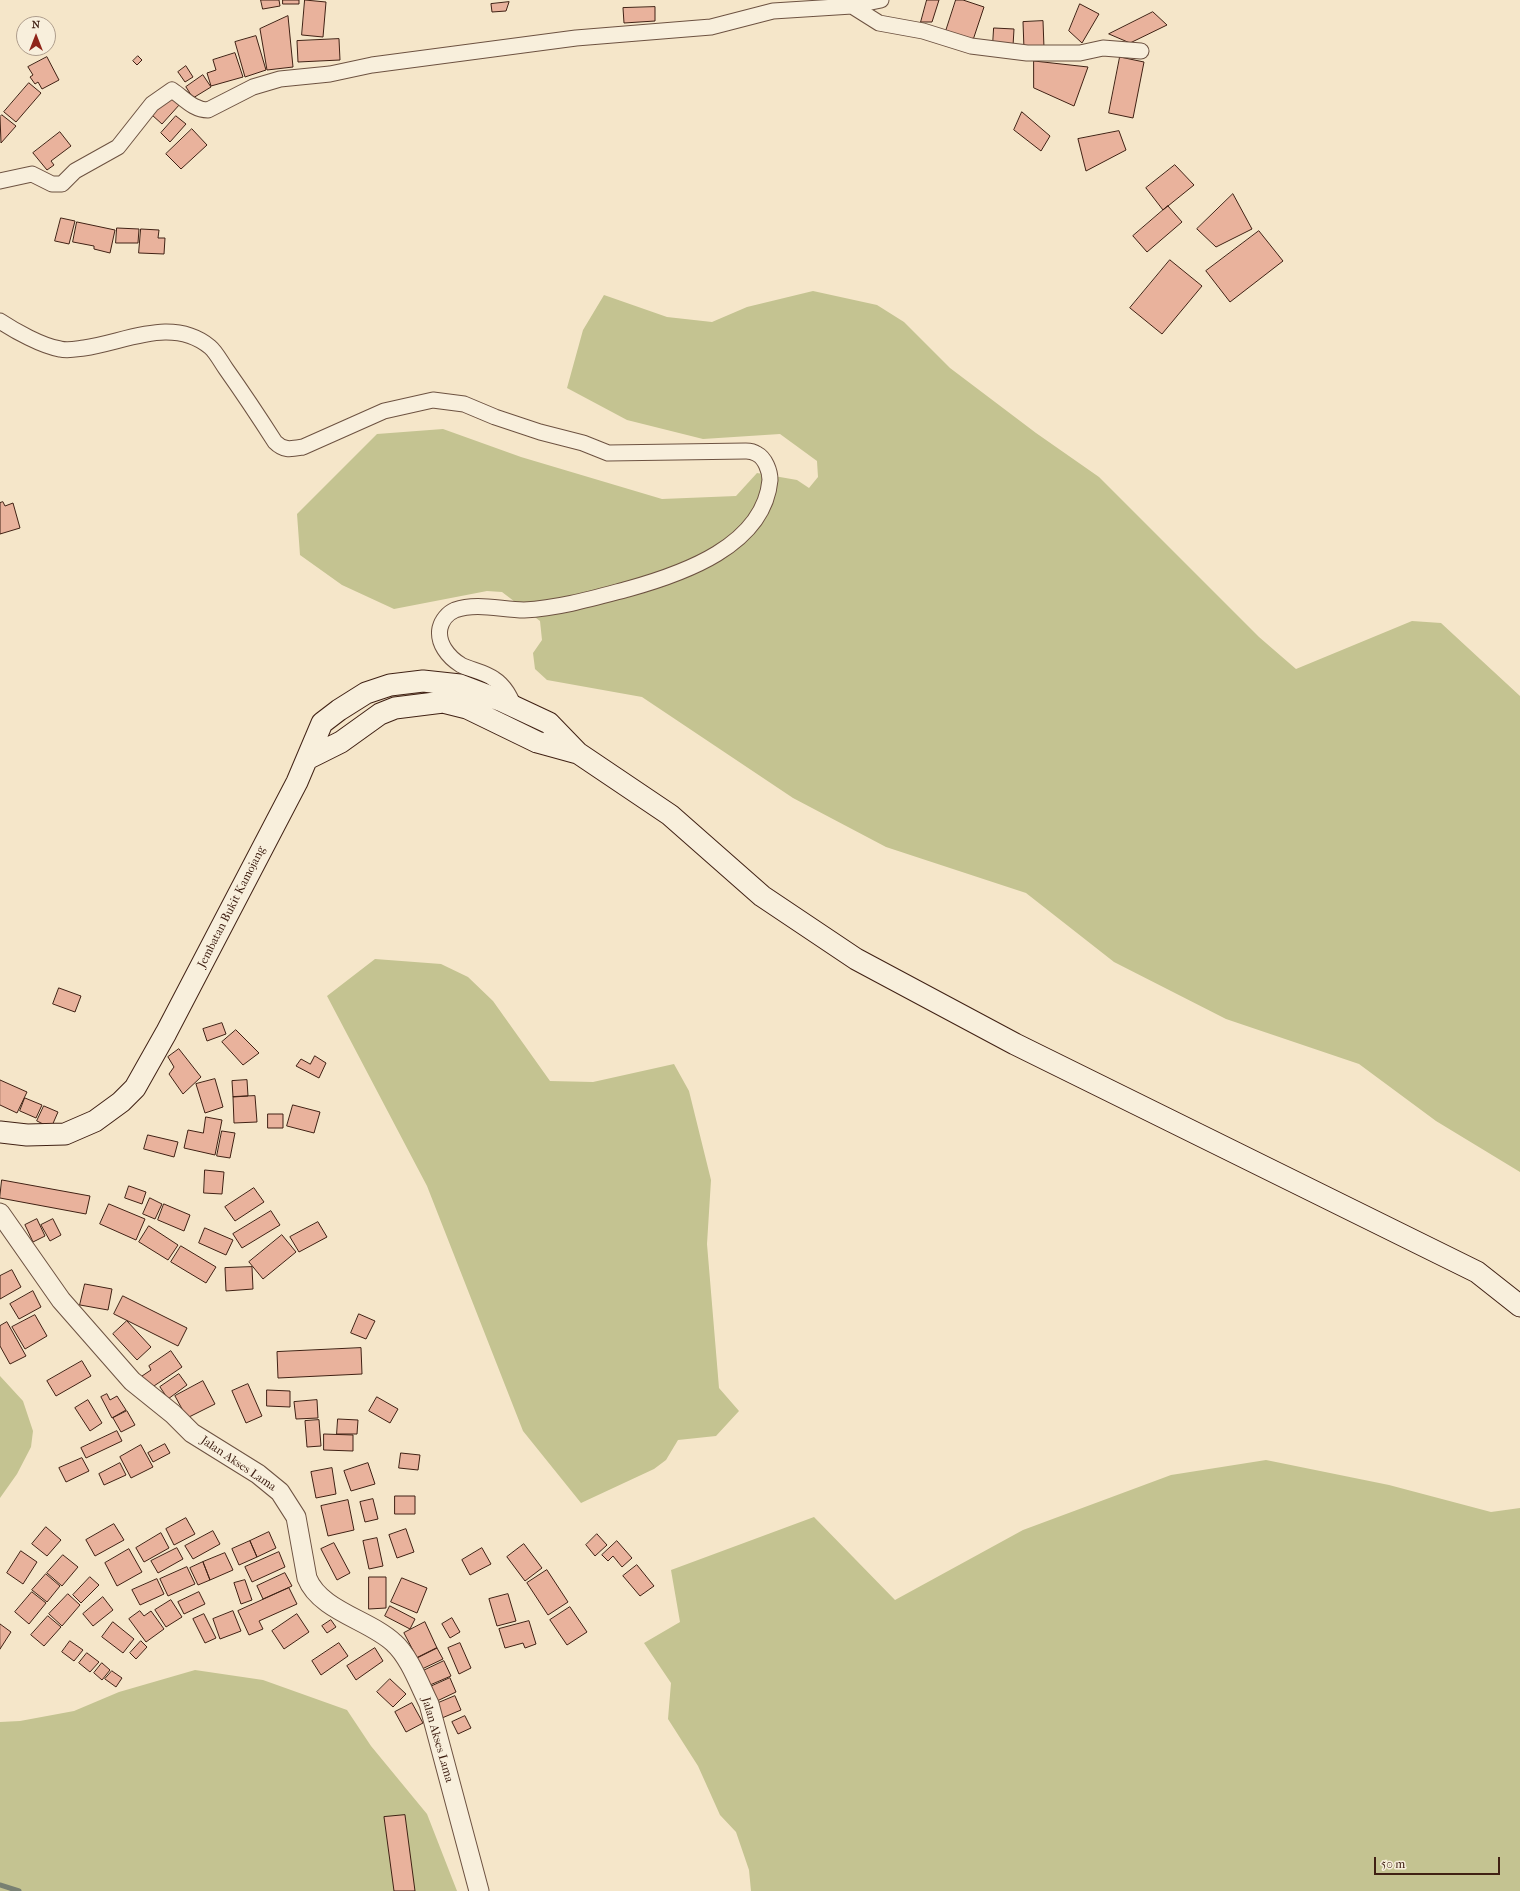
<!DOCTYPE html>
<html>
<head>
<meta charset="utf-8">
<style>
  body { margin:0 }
  #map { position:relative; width:1520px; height:1891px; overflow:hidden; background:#f5e6c9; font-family:"IM FELL French Canon",serif }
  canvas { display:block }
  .north { position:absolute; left:16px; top:16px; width:40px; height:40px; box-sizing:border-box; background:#f8efdc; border:1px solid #ae9d8c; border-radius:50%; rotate:0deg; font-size:11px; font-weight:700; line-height:16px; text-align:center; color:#402114 }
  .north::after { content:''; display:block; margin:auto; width:14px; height:18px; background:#8f2418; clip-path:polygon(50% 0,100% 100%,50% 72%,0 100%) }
  .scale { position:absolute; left:1374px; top:1857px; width:126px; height:18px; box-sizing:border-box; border:2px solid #402114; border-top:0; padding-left:5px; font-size:12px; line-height:14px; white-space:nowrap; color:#402114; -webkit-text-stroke:3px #f8efdc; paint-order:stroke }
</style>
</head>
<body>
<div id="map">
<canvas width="1520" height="1891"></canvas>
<div class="north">N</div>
<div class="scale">50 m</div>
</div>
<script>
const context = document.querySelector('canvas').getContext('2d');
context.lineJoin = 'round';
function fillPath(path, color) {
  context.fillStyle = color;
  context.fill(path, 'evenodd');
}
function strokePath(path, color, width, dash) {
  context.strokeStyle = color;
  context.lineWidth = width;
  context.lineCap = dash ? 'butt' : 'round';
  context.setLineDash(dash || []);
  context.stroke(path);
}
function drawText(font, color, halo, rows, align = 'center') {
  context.font = font + ' "IM FELL French Canon",serif';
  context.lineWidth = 3.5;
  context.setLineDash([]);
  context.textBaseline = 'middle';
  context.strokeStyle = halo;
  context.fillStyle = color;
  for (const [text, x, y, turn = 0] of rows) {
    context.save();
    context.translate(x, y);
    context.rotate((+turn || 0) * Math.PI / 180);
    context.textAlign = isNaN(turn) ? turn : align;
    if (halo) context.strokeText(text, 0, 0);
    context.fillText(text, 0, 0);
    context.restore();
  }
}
fillPath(new Path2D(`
  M813 291 877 305 904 322 950 368 1036 433 1099 477 1259 637 1296 669 1412 621 1441 623 1520 696V1172L1436 1121 1359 1064 1226 1019 1114 962 1026 893 886 847 793 798 642 697 547 680 535 669 533 653 542 640 540 621 502 592 487 591 394 609 342 585 300 555 297 514 377 434 443 429 521 457 662 499 736 496 757 473 797 480 809 488 818 477 817 461 780 434 703 439 627 420 567 388 583 330 604 295 667 317 712 322 747 307Z
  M375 959 441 964 468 977 493 1001 550 1081 593 1082 674 1064 689 1091 711 1180 707 1244 719 1388 739 1411 716 1436 678 1440 666 1460 654 1469 581 1503 523 1431 427 1186 327 996Z
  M0 1376 23 1401 33 1431 31 1447 17 1474 0 1498Z
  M1266 1460 1389 1485 1491 1512 1520 1508V1891H751L749 1870 736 1832 720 1815 698 1766 668 1719 671 1683 644 1643 680 1622 671 1570 814 1517 895 1600 1023 1530 1171 1475Z
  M195 1670 263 1680 347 1710 371 1746 427 1814 457 1891H0V1722L20 1721 74 1711 119 1692Z`), '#c4c391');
strokePath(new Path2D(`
  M0 1885 19 1891`), '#788072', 5);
const building = new Path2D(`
  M261 0H279L280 6 263 9Z
  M283 0H299V4H283Z
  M305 0 326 2 323 37 302 35Z
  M927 0H939L932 22H921Z
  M956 0H963L984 7 973 40 946 31Z
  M509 2 506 11 492 12 491 4Z
  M1080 4 1099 14 1082 43 1069 31Z
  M655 7V21L624 23 623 8Z
  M1153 12 1167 25 1130 43 1109 34Z
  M288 16 293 67 267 70 260 29Z
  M1043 21 1044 48 1024 49 1023 22Z
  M994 28 1014 29 1013 46 993 45Z
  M256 36 266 70 245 77 235 42Z
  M339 39 340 60 298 62 297 41Z
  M235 53 243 77 211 86 207 73 216 70 213 60Z
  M138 56 142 60 137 65 133 61Z
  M47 57 59 80 42 89 38 82 35 84 30 77 33 75 28 67Z
  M1120 57 1144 62 1133 118 1109 113Z
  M1034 61 1088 67 1074 106 1034 88Z
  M186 66 193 77 185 82 178 72Z
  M203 75 211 87 193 98 186 87Z
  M29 83 41 93 16 122 4 112Z
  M170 95 180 104 162 124 152 115Z
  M1022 112 1050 136 1041 151 1014 130Z
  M2 115 16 126 1 143 0 117Z
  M176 116 186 124 170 142 161 133Z
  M192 129 207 145 181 169 166 154Z
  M1119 131 1126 150 1086 171 1078 139Z
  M60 132 71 146 51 161 54 165 47 170 33 153Z
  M1175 165 1194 185 1163 210 1146 188Z
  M1233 194 1252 229 1216 247 1197 229Z
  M1168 206 1182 222 1147 252 1133 236Z
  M61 218 75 221 69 244 55 241Z
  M77 222 115 230 110 253 94 249V246L73 242Z
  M117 228 139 229 138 243H116Z
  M141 229 159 230 158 238H165L164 254 139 253Z
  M1259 231 1283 261 1230 302 1206 271Z
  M1170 260 1202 286 1162 334 1130 308Z
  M3 502 5 506 13 503 20 528 0 534V503Z
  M59 988 81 996 75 1012 53 1004Z
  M222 1023 226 1034 207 1041 203 1029Z
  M236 1030 259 1053 243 1065 222 1042Z
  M179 1049 201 1077 183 1094 169 1074 174 1067 168 1057Z
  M315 1056 326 1063 319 1078 296 1066 301 1059 310 1064Z
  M215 1079 223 1107 205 1113 196 1084Z
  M0 1080 27 1092 17 1113 0 1105Z
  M247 1080 248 1096 233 1097 232 1081Z
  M255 1096 257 1122 234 1123 233 1097Z
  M25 1098 42 1105 36 1118 20 1111Z
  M293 1105 320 1112 314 1133 287 1126Z
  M44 1106 58 1112 51 1128 37 1121Z
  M268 1114H283V1128H268Z
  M206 1117 222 1120 215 1155 184 1148 188 1130 203 1133Z
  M222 1131 235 1133 230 1158 217 1156Z
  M148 1135 178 1142 174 1157 144 1149Z
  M205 1170 224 1172 222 1194 204 1193Z
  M2 1180 90 1196 86 1214 0 1198Z
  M129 1186 146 1192 142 1204 125 1198Z
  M254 1188 264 1202 235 1221 225 1207Z
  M150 1198 162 1204 155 1219 143 1214Z
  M109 1204 145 1219 136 1240 100 1224Z
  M164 1204 190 1215 184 1231 158 1220Z
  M271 1211 280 1225 242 1248 233 1234Z
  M37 1219 45 1236 33 1242 25 1225Z
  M53 1219 61 1235 50 1241 41 1225Z
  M318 1222 327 1237 299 1252 290 1237Z
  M149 1226 178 1245 168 1260 139 1242Z
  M205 1228 233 1240 226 1255 199 1243Z
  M282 1235 296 1252 263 1279 249 1262Z
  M181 1246 216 1267 206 1283 171 1262Z
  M252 1267 253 1289 226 1291 225 1268Z
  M12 1270 21 1287 0 1299V1276Z
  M85 1284 112 1289 108 1310 80 1305Z
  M33 1291 41 1307 19 1319 10 1304Z
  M123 1296 187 1328 178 1346 114 1314Z
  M359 1314 375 1321 366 1339 351 1333Z
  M35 1315 47 1336 25 1349 12 1327Z
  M127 1321 151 1347 137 1360 113 1334Z
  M7 1322 26 1356 10 1364 0 1346V1326Z
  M361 1348 362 1374 278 1378 277 1352Z
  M171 1351 182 1367 151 1388 142 1376 151 1370 149 1366Z
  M82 1361 91 1376 56 1396 47 1381Z
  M179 1374 187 1385 168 1399 160 1387Z
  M203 1381 215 1404 187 1418 175 1396Z
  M248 1384 262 1416 246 1423 232 1391Z
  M267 1390 290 1391V1407L267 1406Z
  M107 1394 110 1400 117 1396 126 1410 112 1418 101 1397Z
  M377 1397 398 1409 390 1423 369 1411Z
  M88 1400 102 1423 90 1431 75 1408Z
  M317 1400 318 1418 296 1419 294 1402Z
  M127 1411 135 1425 121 1432 113 1418Z
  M338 1419 358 1420 357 1434H337Z
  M319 1420 321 1446 307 1447 305 1421Z
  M117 1431 122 1441 86 1458 81 1448Z
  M324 1434 353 1435V1451L324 1450Z
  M165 1444 170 1453 153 1462 148 1453Z
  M141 1445 153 1467 131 1478 120 1457Z
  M401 1453 420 1455 418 1470 399 1468Z
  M82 1458 89 1471 66 1482 59 1468Z
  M120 1463 126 1475 104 1485 99 1474Z
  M368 1463 375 1484 351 1491 344 1471Z
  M332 1468 336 1494 316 1498 311 1472Z
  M395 1496H415V1514H395Z
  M373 1499 378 1519 365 1522 360 1502Z
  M348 1500 354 1530 328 1536 321 1506Z
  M186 1518 195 1534 174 1545 166 1529Z
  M114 1524 124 1540 95 1556 86 1540Z
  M46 1527 61 1540 47 1556 32 1544Z
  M406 1529 414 1552 397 1558 389 1535Z
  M213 1531 220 1544 193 1559 185 1546Z
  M269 1532 276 1548 257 1557 250 1541Z
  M161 1533 169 1548 144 1562 136 1548Z
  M597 1534 607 1545 595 1556 586 1545Z
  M377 1538 383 1566 369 1569 363 1541Z
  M250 1541 257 1557 239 1565 232 1549Z
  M617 1541 632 1558 622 1567 613 1556 608 1561 602 1555Z
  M334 1543 350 1573 337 1580 321 1549Z
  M524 1544 542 1568 525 1581 507 1557Z
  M177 1548 183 1559 158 1573 151 1561Z
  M482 1548 491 1564 470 1575 462 1560Z
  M129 1549 142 1572 117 1586 105 1563Z
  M21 1551 37 1562 23 1584 7 1573Z
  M279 1552 285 1567 252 1582 245 1567Z
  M225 1553 233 1570 210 1580 203 1562Z
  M63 1555 78 1567 62 1586 47 1573Z
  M203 1562 210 1580 198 1585 190 1568Z
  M637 1565 654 1586 640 1596 623 1576Z
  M187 1567 195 1584 168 1596 160 1579Z
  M547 1570 568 1602 548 1615 527 1583Z
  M285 1573 292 1586 263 1599 257 1586Z
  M46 1574 60 1586 47 1602 32 1590Z
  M90 1577 99 1585 81 1603 73 1595Z
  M369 1577H386V1608L369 1609Z
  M402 1578 427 1588 417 1613 391 1602Z
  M157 1579 164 1594 140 1605 132 1590Z
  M245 1580 252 1600 241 1604 234 1583Z
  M289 1588 297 1604 259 1621 263 1629 249 1635 238 1611Z
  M32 1592 46 1603 29 1624 15 1612Z
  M199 1592 205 1604 184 1614 178 1602Z
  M68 1594 80 1605 62 1626 49 1614Z
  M508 1594 516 1621 497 1626 489 1599Z
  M103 1597 113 1610 93 1626 83 1614Z
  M171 1600 182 1617 166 1627 155 1610Z
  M390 1606 415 1619 410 1629 385 1616Z
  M570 1607 587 1632 567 1645 550 1620Z
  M140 1611 144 1616 151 1611 164 1629 146 1642 129 1619Z
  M233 1611 241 1631 220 1639 213 1619Z
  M204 1614 216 1638 205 1643 193 1619Z
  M297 1614 309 1632 284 1649 272 1631Z
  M48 1616 61 1627 44 1646 31 1635Z
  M452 1618 460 1632 450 1638 442 1624Z
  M331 1620 336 1627 327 1633 322 1626Z
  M529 1621 536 1644 525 1648 523 1643 505 1648 499 1629Z
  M113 1622 134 1639 123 1653 102 1637Z
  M425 1622 437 1648 417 1658 404 1633Z
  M0 1624 11 1632 0 1649Z
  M70 1641 83 1650 74 1661 62 1652Z
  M141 1641 147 1647 136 1659 130 1653Z
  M339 1643 348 1656 321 1675 312 1661Z
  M460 1643 471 1668 459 1674 448 1648Z
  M375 1648 383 1661 356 1680 347 1666Z
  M437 1648 443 1659 422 1669 417 1658Z
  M87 1653 99 1662 90 1672 79 1663Z
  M444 1661 451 1676 430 1685 423 1671Z
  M102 1663 110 1670 102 1680 94 1673Z
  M112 1671 122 1678 116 1687 105 1679Z
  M450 1678 456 1692 437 1701 430 1687Z
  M390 1679 406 1694 393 1707 377 1692Z
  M455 1696 461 1710 442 1718 436 1704Z
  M412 1703 423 1723 406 1732 395 1712Z
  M465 1716 471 1728 458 1734 452 1722Z
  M405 1815 415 1891H394L384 1817Z`);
fillPath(building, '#e9b29c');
strokePath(building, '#402114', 1);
const minor = new Path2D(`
  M852 6 879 23 923 31 971 46 1027 53H1080L1103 48 1141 51
  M0 181 32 174 52 184H62L75 171 118 147 152 104 172 90C184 98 193 110 208 110L253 87 280 79 330 74 372 65 576 38 711 27 773 11 852 6 881 0
  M0 321C15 331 42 346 60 349 68 351 76 349 84 348 126 342 172 316 210 347 216 352 221 362 226 369 243 393 259 417 275 442 284 451 291 449 303 447L384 411 433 400 464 404 495 417 540 432 583 443 608 453 746 451C749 451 754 452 757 454 765 458 770 471 770 480 764 546 682 574 628 589 594 598 560 608 524 610 502 610 477 602 455 610 448 613 442 620 440 628 437 643 448 657 461 665 471 670 485 672 494 679 505 686 510 697 515 708`);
const tertiary = new Path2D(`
  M0 1213 61 1300 132 1381 173 1414 192 1433 258 1474 280 1492 296 1517 307 1578C320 1611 370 1620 394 1643 409 1656 420 1686 429 1704L479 1891`);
const secondary = new Path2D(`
  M307 759 341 742 380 714 395 708 443 702 467 708 537 742 577 753
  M0 1132 27 1135 65 1134 95 1121 121 1102 135 1088 166 1033 297 782 322 723 339 710 366 693 390 685 423 681 460 685 502 701 549 723 578 753 670 815 762 896 856 959 1015 1044 1477 1272 1520 1306`);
strokePath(minor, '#6d5241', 17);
strokePath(tertiary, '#6d5241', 21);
strokePath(secondary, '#402114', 23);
strokePath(minor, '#f8efdc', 15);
strokePath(tertiary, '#f8efdc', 19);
strokePath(secondary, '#f8efdc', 21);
drawText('12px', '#402114', '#f8efdc', [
  ["Jembatan Bukit Kamojang",232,907,-63],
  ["Jalan Akses Lama",238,1464,34],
  ["Jalan Akses Lama",437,1740,74]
]);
</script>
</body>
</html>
